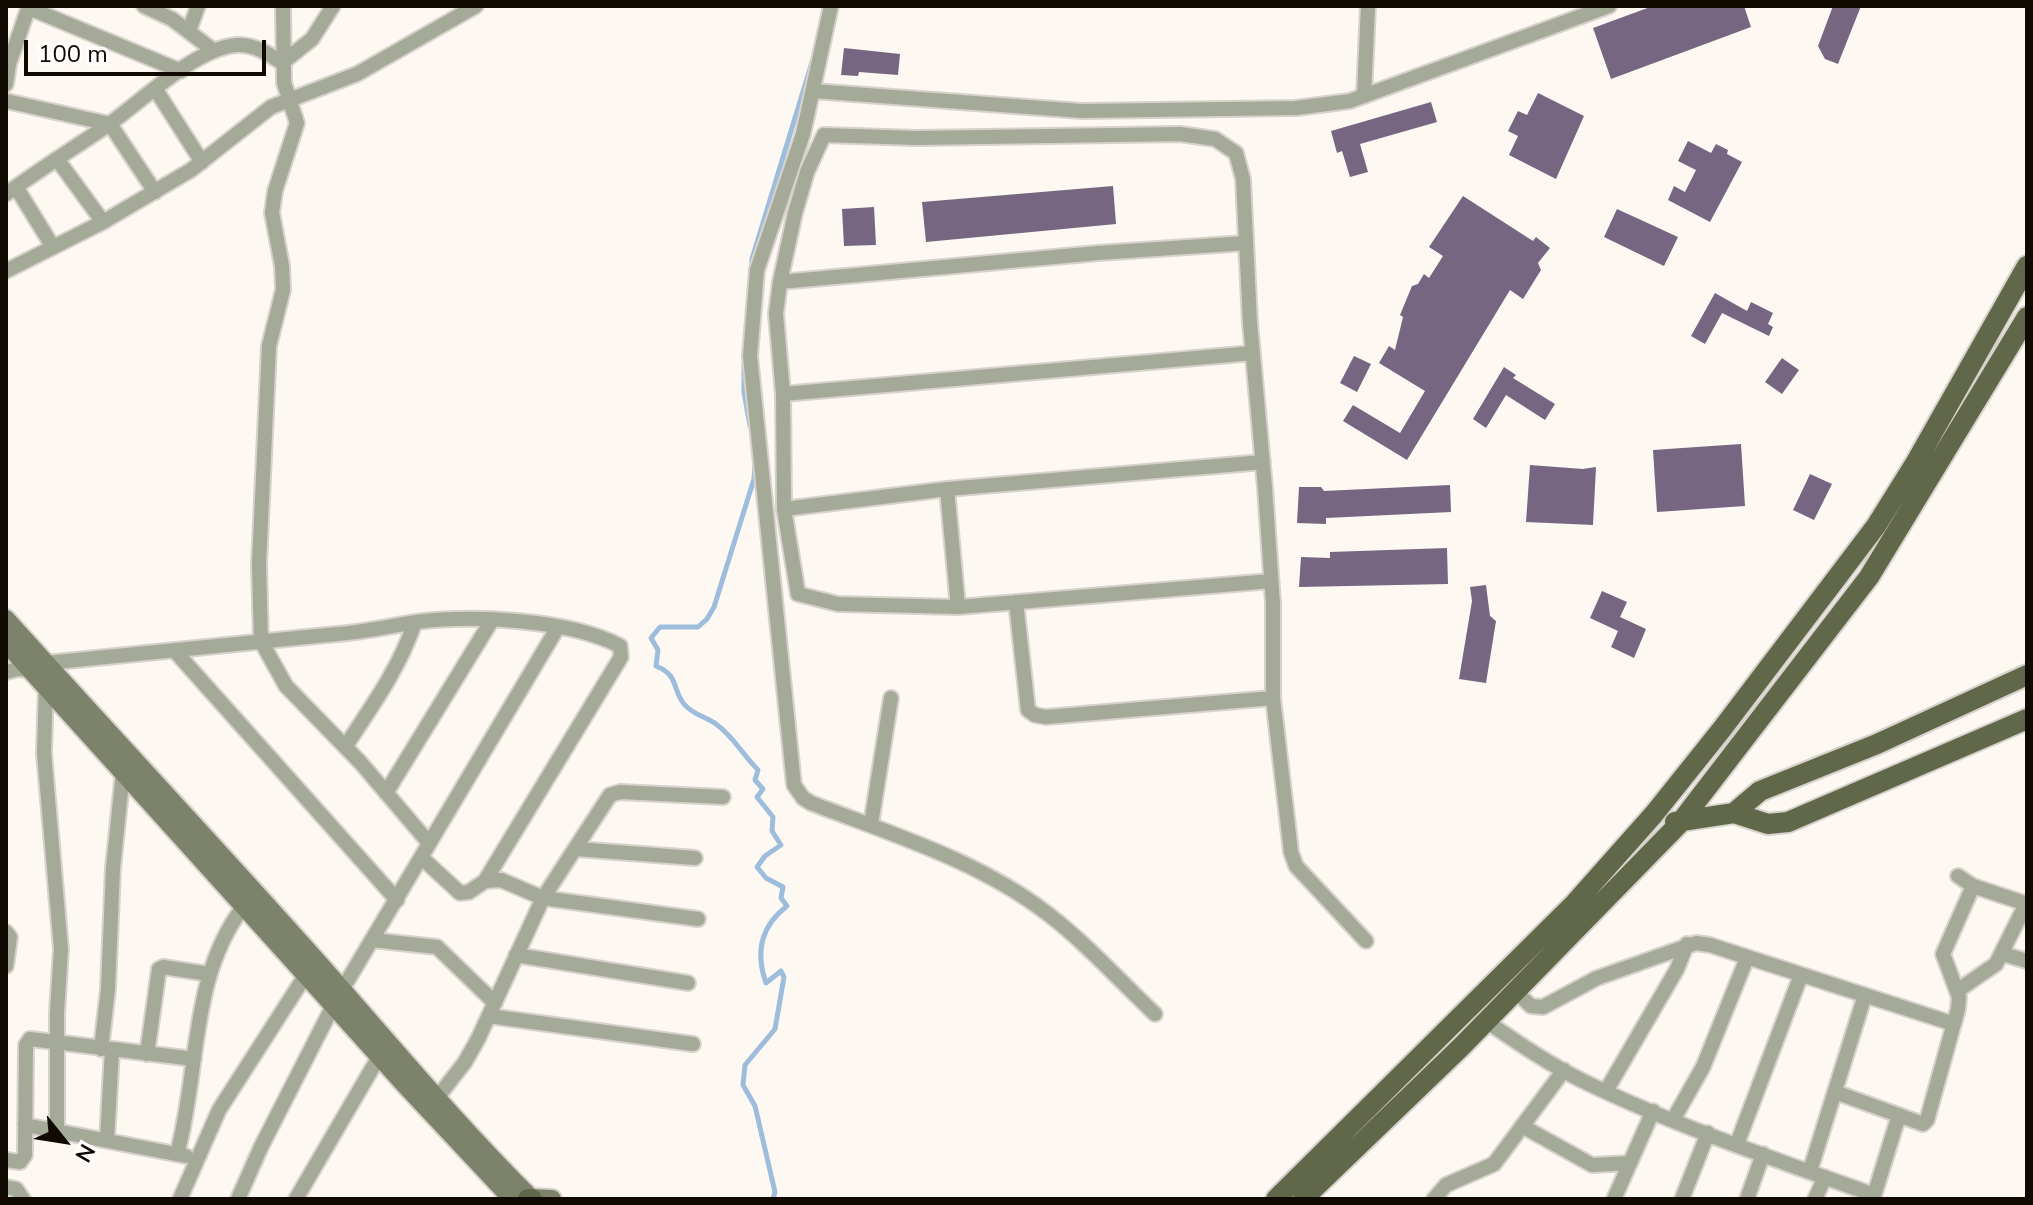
<!DOCTYPE html>
<html>
<head>
<meta charset="utf-8">
<style>
  body { margin:0 }
  #map { position:relative; width:2033px; height:1205px; overflow:hidden; background:#fdf8f2; font-family:"Nunito Sans",sans-serif }
  canvas { display:block }
  .frame { position:absolute; inset:0; border:8px solid #110a02; pointer-events:none }
  .north { position:absolute; left:24px; top:1101px; width:80px; height:80px; -webkit-text-stroke:6px #fff; paint-order:stroke; rotate:120deg; font-size:22px; font-weight:700; line-height:32px; text-align:center; color:#110a02 }
  .north::after { content:''; display:block; margin:auto; width:28px; height:36px; background:#110a02; clip-path:polygon(50% 0,100% 100%,50% 72%,0 100%) }
  .scale { position:absolute; left:24px; top:40px; width:242px; height:36px; box-sizing:border-box; border:4px solid #110a02; border-top:0; padding-left:10px; font-size:24px; line-height:28px; white-space:nowrap; color:#110a02; -webkit-text-stroke:6px #fff; paint-order:stroke }
</style>
</head>
<body>
<div id="map">
<canvas width="2033" height="1205"></canvas>
<div class="frame"></div>
<div class="north">N</div>
<div class="scale">100 m</div>
</div>
<script>
const context = document.querySelector('canvas').getContext('2d');
context.lineJoin = 'round';
function strokePath(path, color, width, dash) {
  context.strokeStyle = color;
  context.lineWidth = width;
  context.lineCap = dash ? 'butt' : 'round';
  context.setLineDash(dash || []);
  context.stroke(path);
}
function fillPath(path, color) {
  context.fillStyle = color;
  context.fill(path, 'evenodd');
}
strokePath(new Path2D(`
  M752 267V259L813 59
  M744 365V392L750 426
  M755 464 754 479 714 607 707 619 698 627H660L651 638 658 650 656 666C679 675 672 689 684 704 693 715 705 716 716 724 733 736 743 755 758 770L755 780 763 789 757 797 773 817 772 831 781 845 765 856 757 867 766 878 783 887 781 898 787 906C761 926 755 952 766 983L781 971 784 977 775 1029 745 1065 743 1085 755 1106 775 1192 773 1199`), '#9ebddc', 5);
fillPath(new Path2D(`
  M1653 6H1744L1751 27 1611 79 1593 28Z
  M1833 6H1861L1838 64 1825 59 1818 46Z
  M844 48 900 54 898 75 859 72 858 76 841 75Z
  M1538 93 1584 116 1556 179 1509 155 1518 136 1508 131 1518 111 1527 115Z
  M1431 102 1437 122 1360 144 1368 172 1350 177 1342 151 1337 153 1331 131Z
  M1688 141 1711 153 1716 144 1728 150 1727 154 1742 162 1710 222 1668 200 1674 186 1685 192 1696 170 1678 161Z
  M1113 186 1116 224 926 242 922 202Z
  M1463 196 1533 241 1536 237 1550 248 1538 263 1541 270 1523 299 1510 290 1407 460 1343 421 1353 405 1400 433 1425 391 1379 363 1389 346 1395 350 1403 317 1400 315 1412 286 1418 284 1424 274 1429 278 1443 256 1429 247Z
  M874 207 876 245 844 246 842 209Z
  M1617 209 1678 237 1664 266 1604 237Z
  M1715 293 1747 311 1751 302 1773 313 1768 324 1773 327 1769 336 1722 313 1705 344 1691 336Z
  M1354 356 1371 364 1357 392 1340 383Z
  M1782 358 1799 370 1782 394 1765 382Z
  M1504 367 1516 375 1513 378 1555 404 1545 420 1506 395 1486 428 1473 419Z
  M1741 444 1745 506 1657 512 1653 450Z
  M1530 465 1583 469 1596 467 1593 525 1526 522Z
  M1810 474 1832 484 1814 520 1793 510Z
  M1450 485 1451 512 1326 518V524L1297 523 1299 487H1321L1324 491Z
  M1447 548 1448 584 1299 587 1301 557 1330 558V552Z
  M1486 585 1490 616 1496 621 1486 683 1459 679 1472 601 1470 587Z
  M1602 591 1627 602 1620 617 1646 629 1634 658 1611 647 1618 631 1590 618Z`), '#766682');
const minor = new Path2D(`
  M144 6 172 19 214 51
  M283 6 284 83 297 123 275 191 272 213 282 266 283 290 269 346 259 564 261 641 286 686 360 762 429 843
  M831 6 803 134 757 270 750 356 794 785 803 798 811 803C891 834 980 861 1048 914 1087 944 1120 981 1155 1014
  M29 8 181 71
  M189 31 198 6
  M6 84 9 64 29 6
  M156 90 202 162
  M813 91 1082 111 1296 108 1350 101 1609 6
  M1364 96 1368 6
  M6 101 110 124 155 192
  M57 159 103 222
  M16 187 53 247
  M6 194C39 170 74 148 108 125 142 101 195 48 237 45 254 44 269 54 282 63L312 39 333 6
  M6 271 103 222 191 170 271 107 357 74 476 6
  M780 282 1098 253 1246 243
  M783 394 1253 353
  M947 489 958 607
  M784 509 947 489 1263 462
  M1271 581 958 607 838 604 798 594 784 509 783 394 776 314 780 282 795 213 807 172 824 135 917 138 1180 134 1215 139 1236 153 1243 179 1250 323 1265 488 1273 604V698L1291 852 1296 866 1366 941
  M1016 602 1028 710 1035 715 1046 717 1273 698
  M174 650 397 900
  M46 663C143 653 240 643 337 634 364 632 390 626 416 622 472 615 569 619 620 646L621 657 485 881
  M6 672 18 669 31 670
  M46 684 44 753 61 949 57 1013V1131
  M345 747C372 706 399 669 415 622
  M386 793 492 620
  M871 824 891 698
  M576 849 695 858
  M422 858 460 893 469 892 485 881 501 880 543 898 698 919
  M1958 876 1973 886 2027 904
  M6 932 10 937 6 966
  M372 940 437 947 495 1003
  M2003 954 2027 961
  M516 955 688 983
  M342 990 558 627
  M1515 991 1531 1006 1543 1007 1597 978 1696 943 1710 945 1954 1024
  M1957 991 1996 964 2026 904
  M489 1016 693 1044
  M1486 1021C1518 1043 1550 1065 1585 1082 1678 1127 1777 1160 1874 1195
  M101 1049 108 989 113 868 123 772
  M147 1054 159 969 163 967 209 974
  M1606 1091 1677 969 1687 944
  M1835 1092 1923 1124 1927 1120 1958 1009 1959 997 1943 954 1973 886
  M437 1098 465 1062 478 1039 543 898 610 795 620 792 723 797
  M1673 1120 1703 1067 1747 958
  M25 1125 186 1156
  M1522 1126 1592 1165 1630 1163
  M107 1140 112 1050
  M1737 1144 1801 975
  M177 1154C200 1071 189 977 244 906
  M6 1160 20 1162 25 1155 26 1045 30 1039 194 1059
  M1810 1171 1865 995
  M6 1187 16 1189 23 1199
  M180 1199 219 1110 307 973
  M238 1199 261 1147 334 1004
  M296 1199 380 1055
  M1434 1199 1446 1185 1494 1164 1564 1070
  M1614 1199 1653 1111
  M1682 1199 1708 1133
  M1747 1199 1763 1154
  M1815 1199 1825 1177
  M1873 1199 1899 1115`);
const secondary = new Path2D(`
  M6 619C106 730 208 839 308 951 382 1034 452 1120 531 1198L552 1199
  M6 643 405 1085 512 1199`);
const primary = new Path2D(`
  M1734 813 1760 791 1877 744 2027 675
  M1675 822 1734 813 1768 824 1788 822 2027 719
  M528 1199H532
  M1276 1199 1575 903 1654 814 1722 729 1876 526 1916 462 2027 266
  M1303 1199 1461 1047 1679 824 1869 577 2027 317`);
strokePath(minor, '#d7d2cc', 18);
strokePath(secondary, '#d7d2cc', 22);
strokePath(primary, '#d7d2cc', 24);
strokePath(minor, '#a5a998', 14);
strokePath(secondary, '#7d836a', 18);
strokePath(primary, '#616849', 20);
</script>
</body>
</html>
